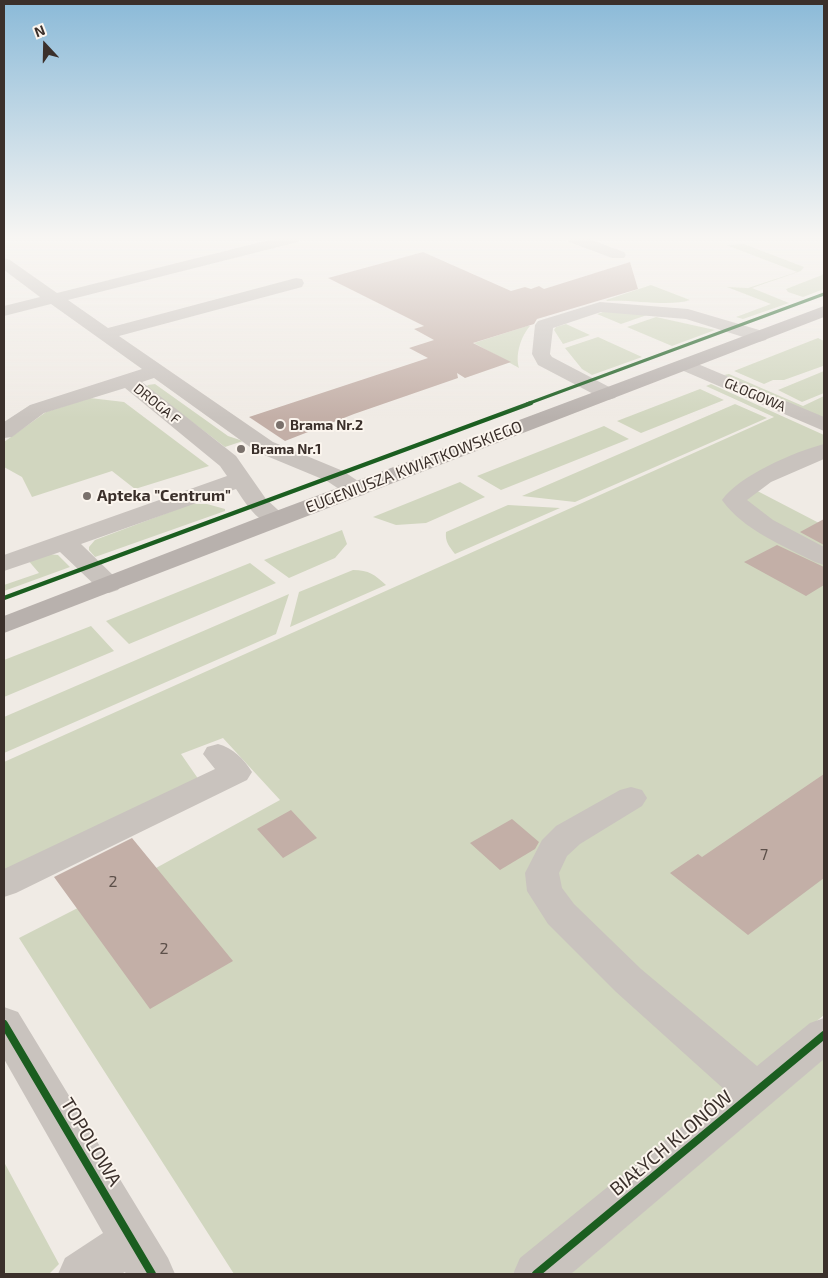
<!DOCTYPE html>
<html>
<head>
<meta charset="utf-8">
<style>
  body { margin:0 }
  #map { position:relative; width:828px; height:1278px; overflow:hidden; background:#f0ebe5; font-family:"Exo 2",sans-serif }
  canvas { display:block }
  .frame { position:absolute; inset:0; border:5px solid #3b302b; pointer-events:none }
  .north { position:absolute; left:20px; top:20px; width:50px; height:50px; -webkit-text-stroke:4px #fbf5ee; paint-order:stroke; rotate:339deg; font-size:14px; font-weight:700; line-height:20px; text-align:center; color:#3b302b }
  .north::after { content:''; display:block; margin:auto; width:18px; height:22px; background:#3b302b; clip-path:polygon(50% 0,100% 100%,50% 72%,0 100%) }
</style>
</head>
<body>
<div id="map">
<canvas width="828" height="1278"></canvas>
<div class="frame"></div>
<div class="north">N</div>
</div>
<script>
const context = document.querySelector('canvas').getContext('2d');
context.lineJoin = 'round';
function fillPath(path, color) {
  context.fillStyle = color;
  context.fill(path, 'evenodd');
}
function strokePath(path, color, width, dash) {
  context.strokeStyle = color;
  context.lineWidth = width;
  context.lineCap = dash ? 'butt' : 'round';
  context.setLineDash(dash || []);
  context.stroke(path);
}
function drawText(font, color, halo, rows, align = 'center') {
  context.font = font + ' "Exo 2",sans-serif';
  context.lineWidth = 4;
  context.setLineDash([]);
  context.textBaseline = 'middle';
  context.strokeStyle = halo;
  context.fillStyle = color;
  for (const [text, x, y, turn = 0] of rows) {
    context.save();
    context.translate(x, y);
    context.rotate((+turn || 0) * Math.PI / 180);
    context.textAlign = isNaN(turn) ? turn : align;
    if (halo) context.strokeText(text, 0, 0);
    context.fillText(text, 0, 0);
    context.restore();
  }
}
fillPath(new Path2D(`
  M744 244 804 267 801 271 752 288 789 303 743 319 736 317 771 304 727 287 748 288 797 272 726 245Z
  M824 272V289L803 297 788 292 786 289 822 275Z
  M651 285 690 300C670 307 631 299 607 301L606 300Z
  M606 311 647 315 621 324 597 314Z
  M656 317 715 330 672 346 627 327Z
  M566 324 590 335 563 344 554 330 556 327Z
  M527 326H530C521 336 515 355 519 368L474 343Z
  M598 337 642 357 592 375 582 369 565 348Z
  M818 338 824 341V365L823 366 784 380H773L764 384 734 371Z
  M824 371V393L802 402 778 390Z
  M729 374 803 406 824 396V419L724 375Z
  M155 384 228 436 243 441 225 447 146 387 148 385Z
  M711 384 824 435V448L742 483 819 523 824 520V1015L512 1274H234L19 938 156 868 280 800 223 738 181 754 199 780 4 875V762L774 417 706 386Z
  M700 389 724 400 641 433 617 421Z
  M90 398 124 402 209 466 135 489 112 471 32 497 22 477 4 467V442L46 412Z
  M735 404 767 418 575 502 522 496Z
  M604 426 629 439 501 490 477 476Z
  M460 482 485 497 426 523 396 525 373 517Z
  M191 504H207L225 509V511L95 557 89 550V547L95 540Z
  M508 505 560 508 455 554C449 546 445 542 446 532Z
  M342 530 347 544 335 558 289 578 264 560Z
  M48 554 58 555 70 567 4 591V585L39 573 27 559Z
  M250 563 276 583 129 644 106 621Z
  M353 570C369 570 375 575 386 585L290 627 299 592Z
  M289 594 276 634 4 753V717Z
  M91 626 114 651 4 697V660Z
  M824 1058V1274H570Z
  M4 1162 59 1264 49 1274H4Z`), '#d1d6bf');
fillPath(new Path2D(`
  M423 252 511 291 525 287 531 289 539 286 544 289 630 262 638 289 537 319 534 324 473 343 511 362 465 378 457 373 458 378 354 414 285 441 249 417 428 358 409 348 434 340 414 329 424 326 328 278Z
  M824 519V545L800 532Z
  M777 545 824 567V585L806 596 744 562Z
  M824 774V878L748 935 670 873 698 854 702 857Z
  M291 810 317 838 283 858 257 829Z
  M512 819 539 842 535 849 500 870 470 843Z
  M132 838 233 961 150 1009 54 877Z`), '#c3afa7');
fillPath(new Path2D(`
  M273 239H300L298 242 68 300 108 328 296 278 302 279 304 283 302 287 119 336 273 442 343 471 364 485 368 490 364 495 356 497 348 495 327 481 257 452 154 378 142 382 236 456 266 499 288 519 284 524C261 530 247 505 236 489L81 544 118 580 122 585 118 590 109 593 100 590 60 552 4 571V555L227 476 220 466 125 388 44 413 12 437 4 438V422L30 405 142 369 51 304 4 316V306L40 297 4 270V258L10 260 57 293Z
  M567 239H589L624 252 626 255 624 258H612L569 242Z
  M600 302 688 309 766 332 768 336 766 340 759 342 686 319 601 312 553 328 550 354 552 357 615 390 618 394 615 398 608 400 601 398 538 365 532 354 535 325 538 321Z
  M686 359 824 417V431L679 369 676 365 679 361Z
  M824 444V459L771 482 747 500 773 520 824 547V565L815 562C784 546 743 530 722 500 740 475 794 452 824 444Z
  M218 744C233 748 244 759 252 772L247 780 16 893 4 897V869L215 769 203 754 207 747Z
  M631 787 642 790 647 798 642 806 580 844 567 856 559 873 562 888 574 904 641 969 757 1066 810 1023 824 1018V1059L571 1274H513L520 1258 726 1091 615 991 548 924 527 891 525 873 542 840 556 826 620 790Z
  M4 1007 18 1012 168 1258 175 1274H126L125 1272 121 1274H58L65 1258 103 1233 4 1059Z`), '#c9c3be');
fillPath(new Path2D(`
  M824 306V317L4 633V616L268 514Z`), '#b8b1ad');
strokePath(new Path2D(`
  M527 404 824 294`), '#1b5e20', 3);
strokePath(new Path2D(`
  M4 598 531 403`), '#1b5e20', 4.5);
strokePath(new Path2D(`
  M4 1024 152 1274
  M536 1274 824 1035`), '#1b5e20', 8);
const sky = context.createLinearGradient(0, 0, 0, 418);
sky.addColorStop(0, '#8bbad8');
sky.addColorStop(0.57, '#f8f6f3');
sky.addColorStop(1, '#f8f6f300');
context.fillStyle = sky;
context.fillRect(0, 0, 828, 418);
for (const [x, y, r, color] of [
  [280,425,5,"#7a716c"],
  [241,449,5,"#7a716c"],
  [87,496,5,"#7a716c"]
]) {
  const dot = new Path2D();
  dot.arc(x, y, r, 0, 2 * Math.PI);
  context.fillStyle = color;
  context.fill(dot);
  strokePath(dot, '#fbf5ee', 2);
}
drawText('14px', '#3b302b', '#fbf5ee', [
  ["GŁOGOWA",755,395,23],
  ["DROGA F",157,404,39]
]);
drawText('bold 14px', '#3b302b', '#fbf5ee', [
  ["Brama Nr.2",290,425],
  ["Brama Nr.1",251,449]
], 'left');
drawText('16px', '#3b302b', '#fbf5ee', [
  ["EUGENIUSZA KWIATKOWSKIEGO",414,467,-21]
]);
drawText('bold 16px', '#3b302b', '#fbf5ee', [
  ["Apteka \"Centrum\"",97,496]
], 'left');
drawText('16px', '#5d504a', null, [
  ["7",764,855],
  ["2",113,882],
  ["2",164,949]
]);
drawText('19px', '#3b302b', '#fbf5ee', [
  ["TOPOLOWA",91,1142,59],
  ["BIAŁYCH KLONÓW",671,1143,-40]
]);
</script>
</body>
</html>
